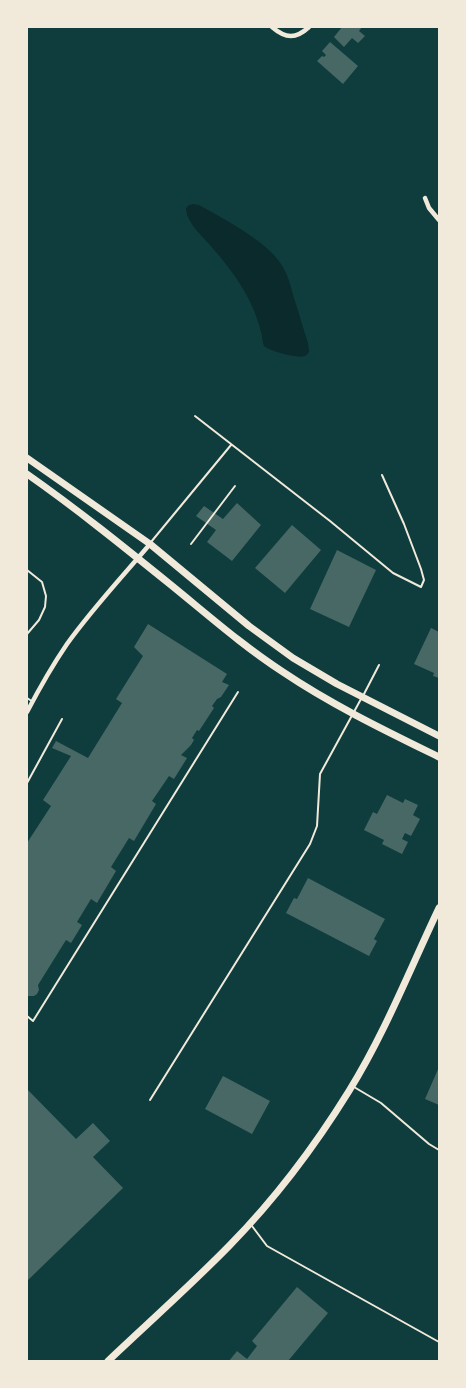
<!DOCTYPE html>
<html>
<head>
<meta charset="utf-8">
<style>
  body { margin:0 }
  #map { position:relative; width:466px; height:1388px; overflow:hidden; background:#0f3d3e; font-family:Ubuntu,sans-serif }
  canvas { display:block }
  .frame { position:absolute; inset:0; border:28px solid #f1e9da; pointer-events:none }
</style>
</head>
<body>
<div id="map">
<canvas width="466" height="1388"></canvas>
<div class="frame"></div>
</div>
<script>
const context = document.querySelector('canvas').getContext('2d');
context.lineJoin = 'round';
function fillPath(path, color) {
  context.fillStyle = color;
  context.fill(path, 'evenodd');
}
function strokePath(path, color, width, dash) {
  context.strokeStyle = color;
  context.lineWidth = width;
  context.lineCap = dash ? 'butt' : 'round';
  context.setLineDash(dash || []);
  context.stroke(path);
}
fillPath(new Path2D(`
  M193 204 199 205C222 218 267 241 281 264 288 274 291 287 294 298 299 313 303 328 308 343L309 352C308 353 307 355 305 356 298 359 270 351 264 346 262 342 263 337 261 332 253 298 232 270 209 244 200 234 186 221 186 208L189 205Z`), '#0a2a2b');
fillPath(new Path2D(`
  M342 27H362L359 31 365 36 358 43 352 38 344 47 334 37Z
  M330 42 358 66 343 84 317 61 322 56 324 57 326 55 322 51Z
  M237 503 261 525 232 561 207 542 216 530 196 516 204 506 223 519Z
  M292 525 321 550 285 593 255 568Z
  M337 550 376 570 349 627 310 609Z
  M148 624 227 674 222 682 229 685 221 697 217 699 212 706 214 708 199 731 197 730 192 738 194 740 191 745 181 755 187 758 174 779 169 776 152 801 156 804 134 841 129 838 111 867 116 871 97 903 91 899 77 922 82 925 71 943 66 940 38 985 39 990 37 994 34 996H28L27 995V843L51 806 43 800 71 756 52 748 56 741 88 758 122 703 116 699 143 656 134 647Z
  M431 628 439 632V678L433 676 434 673 414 664Z
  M387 795 403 803 405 799 418 805 413 815 420 819 411 836 405 833 402 839 408 842 402 854 382 844 384 840 364 830 373 812 377 814Z
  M308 878 385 919 374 939 377 941 369 956 286 913 294 898 297 899Z
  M439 1067V1105L425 1099Z
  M223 1076 270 1101 252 1134 205 1109Z
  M27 1089 76 1139 93 1123 110 1141 93 1157 123 1188 27 1281Z
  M297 1287 328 1313 288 1361H229L237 1351 247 1359 257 1346 252 1341Z`), '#486865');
strokePath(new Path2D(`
  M195 416 330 521 393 573 421 587 424 580 421 569 404 524 382 475
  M151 542 231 445
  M191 544 235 486
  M27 570 42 582 46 596 45 607 39 620 27 634
  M364 694 379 665
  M27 698 33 702
  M27 783 62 719
  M27 1016 33 1021 238 692
  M354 1087 381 1103 429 1144 439 1150
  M150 1100 310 844 317 826 320 774 361 699
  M252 1226 267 1246 439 1342`), '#f1e9da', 2);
strokePath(new Path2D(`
  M272 27C286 39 296 39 309 27
  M425 198 429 208 439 220
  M27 712C39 689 52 666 67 644 92 609 122 577 150 544`), '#f1e9da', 4.5);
strokePath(new Path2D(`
  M27 458 150 544 249 626 293 658 337 684 439 736
  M27 474C77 509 124 547 171 585 208 615 243 646 283 672 332 705 386 731 439 757
  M108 1361C148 1323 191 1285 230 1245 275 1199 315 1146 349 1091 385 1033 410 969 439 908`), '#f1e9da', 7);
</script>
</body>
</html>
